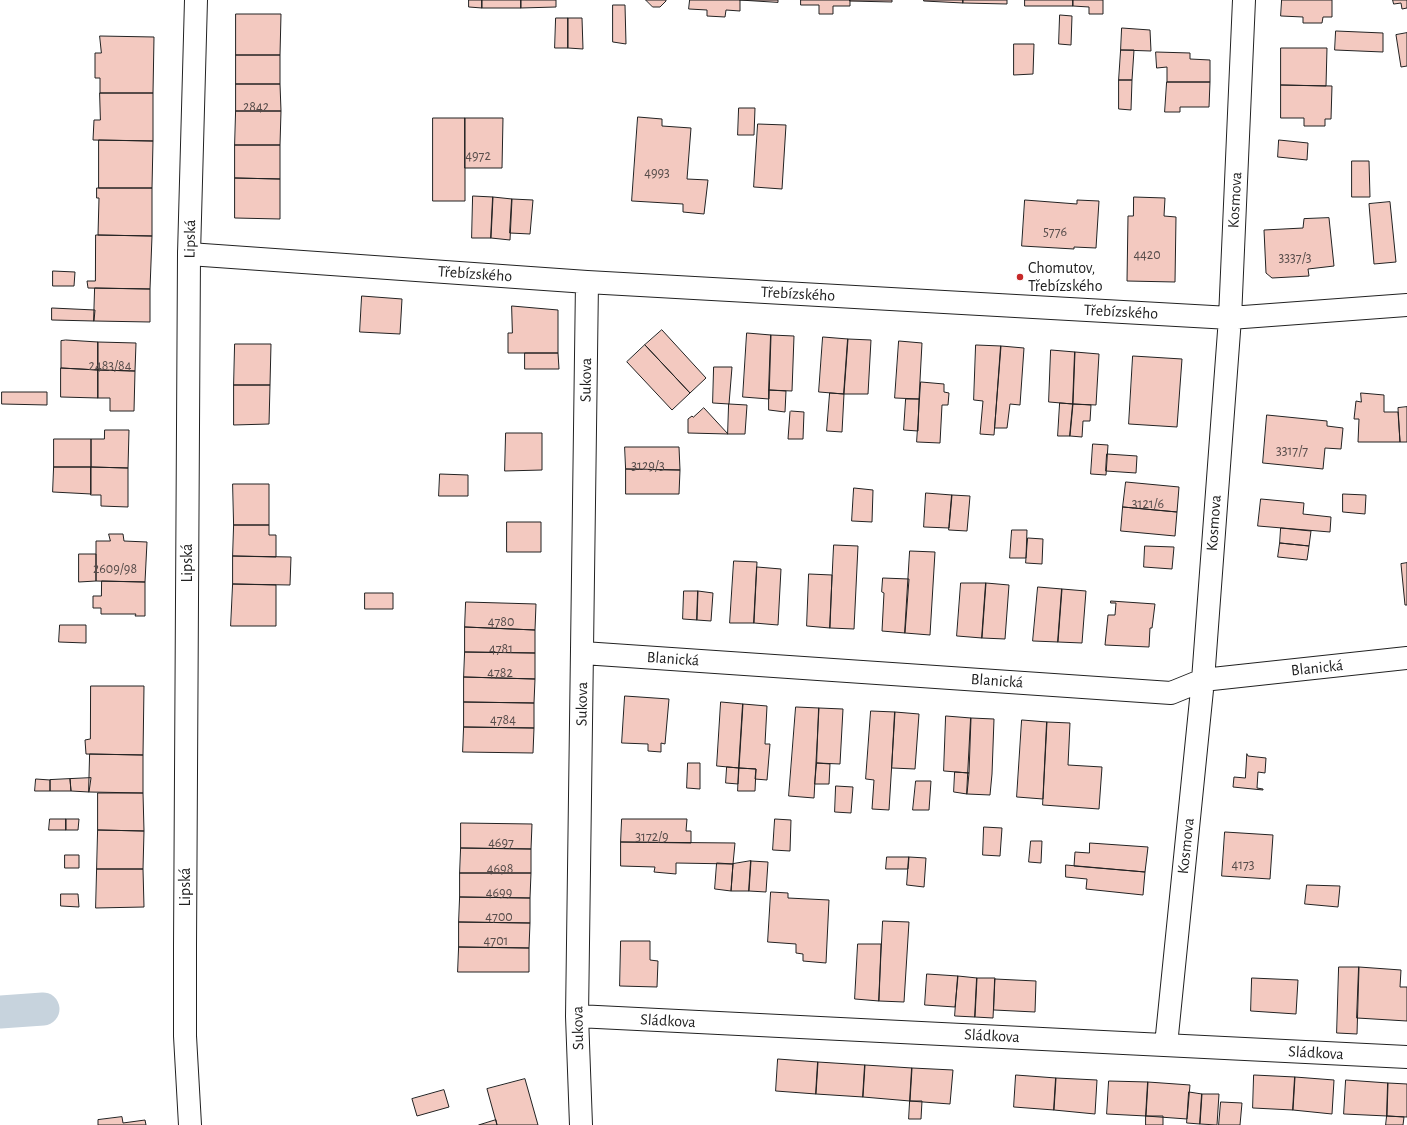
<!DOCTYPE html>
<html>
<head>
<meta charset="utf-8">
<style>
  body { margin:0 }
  canvas { display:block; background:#fff }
</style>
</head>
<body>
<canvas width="1407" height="1125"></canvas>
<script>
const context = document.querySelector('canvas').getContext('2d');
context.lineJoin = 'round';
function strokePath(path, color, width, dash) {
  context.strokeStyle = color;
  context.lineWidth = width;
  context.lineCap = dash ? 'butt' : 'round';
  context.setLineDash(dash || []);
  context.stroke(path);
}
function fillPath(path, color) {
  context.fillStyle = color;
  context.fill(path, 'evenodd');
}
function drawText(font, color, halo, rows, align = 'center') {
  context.font = font + ' "Alegreya Sans",sans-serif';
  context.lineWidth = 3;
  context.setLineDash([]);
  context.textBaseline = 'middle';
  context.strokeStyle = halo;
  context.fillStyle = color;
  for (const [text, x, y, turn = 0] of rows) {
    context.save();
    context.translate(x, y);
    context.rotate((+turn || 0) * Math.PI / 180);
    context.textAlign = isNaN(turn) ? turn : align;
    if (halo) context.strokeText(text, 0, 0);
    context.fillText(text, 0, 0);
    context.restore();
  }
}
strokePath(new Path2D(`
  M0 1012 43 1009`), '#c7d3dd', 33);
const building = new Path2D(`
  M469 0H482V8L469 7Z
  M482 0H521V8H482Z
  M521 0H556V7L521 8Z
  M646 0H666V1L660 7H653Z
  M690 0H740V11L726 10 725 17 707 16V10L689 9Z
  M740 0H778V2Z
  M801 0H850V6H833V14H819V5H801Z
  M850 0H892V2L850 1Z
  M924 0H963V3L924 1Z
  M963 0H1007V4L963 3Z
  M1025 0H1073V6H1025Z
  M1073 0H1103V14H1089V7L1073 6Z
  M1282 0H1332V17H1323L1322 23H1303V17L1281 16Z
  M1393 0H1407V8L1402 9 1401 3 1394 4Z
  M613 5H625L626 44 613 42Z
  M236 14H281L280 55H236Z
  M1060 15 1072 16 1071 45 1059 44Z
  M556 18H568V48H555Z
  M568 18H582L583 49 568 48Z
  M1122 28 1150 30 1151 51 1121 50Z
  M1336 31 1383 33V52L1335 50Z
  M1407 33V66L1401 67 1396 35Z
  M100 36 154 37 153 93H100V78H95V53H101Z
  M1014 44H1034L1033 74 1014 75Z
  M1281 48H1327L1326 86 1281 85Z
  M1121 50H1134L1132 80H1119Z
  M1156 52 1190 53V59L1210 60V82H1167V67L1157 68Z
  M236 55H280V84H236Z
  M1119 80H1132L1131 110 1119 109Z
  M1167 82H1210L1209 107H1180V112H1165Z
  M236 84H280L281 111H236Z
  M1281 85 1332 86 1331 119H1325V126H1304V118H1281Z
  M100 93H153V141L93 140 94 120H100Z
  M739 108H755L754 135H738Z
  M236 111H281L280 145H235Z
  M638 117 662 119V126L691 128 687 179 708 180 704 214 683 212V204L632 201Z
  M433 118H465V201H433Z
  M465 118H503L502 168H465Z
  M758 124 786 125 782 189 754 187Z
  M99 140 153 141 152 188H99Z
  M1279 140 1308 143 1307 160 1278 157Z
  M235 145H280V179L235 178Z
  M1352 161H1369L1370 197H1352Z
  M235 178 280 179V219L235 218Z
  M97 188H152V236L98 235 99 198H97Z
  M473 196 493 197 491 238H472Z
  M493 197 512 199 510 240 491 238Z
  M1134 197 1165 198 1164 216 1176 217 1175 282 1127 281 1128 216H1133Z
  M512 199 533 200 530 234 510 233Z
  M1025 200 1077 204V200L1099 201 1096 248 1074 247V249L1022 246Z
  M1390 202 1396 262 1374 264 1369 204Z
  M1329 218 1334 266 1308 269 1309 276 1272 278 1266 273 1264 230 1303 228 1304 219Z
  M96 235 152 236 150 289 88 288 87 281H95Z
  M53 271 75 272 74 286H53Z
  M95 288 150 289V322L94 321Z
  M362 296 402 299 400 334 360 332Z
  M512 306 558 310V353H508V333H512Z
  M52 308 95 310 94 321 52 320Z
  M662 330 706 378 690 393 645 345Z
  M747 333 771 335 769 399 743 397Z
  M771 335 794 336 792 391 769 390Z
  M823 337 848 339 844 394 819 392Z
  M848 339 871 340 868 394H844Z
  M66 340 98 342V370L61 368V341Z
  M899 341 922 343 919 399 895 398Z
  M98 342 136 343 135 371 98 370Z
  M235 344H271L270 385H234Z
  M645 345 690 393 672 410 627 362Z
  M976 345 1001 346 994 435 980 434 983 401 974 400Z
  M1001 346 1024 348 1020 405 1010 404 1007 428H995Z
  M1051 350 1075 352 1073 404 1049 402Z
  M1075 352 1099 354 1096 405 1073 404Z
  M525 353H558L559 369H525Z
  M1133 356 1182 359 1177 427 1129 424Z
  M714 367H732L729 404 713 403Z
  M61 368 98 370V398L61 397Z
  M98 370 135 371 134 411H110V398H98Z
  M921 382 944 384V392L949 393 948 405H942L940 443 917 442Z
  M234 385H270L269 424 234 425Z
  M769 390 786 391 785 412 769 410Z
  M2 392H47V405L2 404Z
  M830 393 844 394 842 432 827 431Z
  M1361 393 1384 395V412H1398L1400 442H1358L1359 419H1354L1356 401 1361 402Z
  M906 399H919L918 431 904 430Z
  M1060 403 1073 404 1070 436H1058Z
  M729 404 747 405 745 434H728Z
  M1073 404 1091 405 1090 421H1083L1082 437 1070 436Z
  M1407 407V442H1400L1398 408Z
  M704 408 728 434 688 433V419L692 416 693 417Z
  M791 411 804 412 803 439H788L790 412Z
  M1267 415 1327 421V426L1343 428 1341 449 1325 448 1323 469 1263 463Z
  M105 430H129L128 468 91 467V439H104Z
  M506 433H542V470L505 471Z
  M54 439H91V467H54Z
  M1093 444 1108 445 1106 475 1091 474Z
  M625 447H679L680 470 626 469Z
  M1107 454 1137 456 1136 473 1106 471Z
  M54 467H91V494L53 492Z
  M91 467 128 468V507L101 506V495H91Z
  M626 469 680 470 679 494H626Z
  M440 474 468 475V496H439Z
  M1126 482 1179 487 1177 512 1123 507Z
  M233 484H269V525H234Z
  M854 488 873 490 872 522 852 521Z
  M926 493 952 495 949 528 924 527Z
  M1343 494 1366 495 1365 514 1343 512Z
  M952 495 970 496 967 531 949 530Z
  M1261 499 1304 503 1303 514 1331 517 1330 532 1258 526Z
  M1123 507 1177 512 1175 536 1121 531Z
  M507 522H541V552H507Z
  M234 525H269V535H276V557L233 556Z
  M1281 528 1311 531 1309 546 1280 543Z
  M1012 530H1027L1026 558H1010Z
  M109 534H123L124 541 147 542 145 582 96 581V541H110Z
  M1028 538 1043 539 1042 564 1026 563Z
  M1280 543 1309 546 1307 560 1278 557Z
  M834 545 858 546 854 629 830 628Z
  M1145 546 1174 547 1172 569 1144 567Z
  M910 551 935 552 930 635 905 633Z
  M79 554H96V581L79 582Z
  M233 556 291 557 290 585 233 584Z
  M734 561 757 562 754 623H730Z
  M1407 563V605H1405L1401 564Z
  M757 567 781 569 778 625 754 623Z
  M809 574 832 575 830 628 807 626Z
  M883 578 909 579 905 633 882 631 884 593 882 592Z
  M102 581 145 582V616H135L136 614H101V608H93V596H101Z
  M961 583H986L982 638 957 636Z
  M986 583 1009 585 1005 639 982 638Z
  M233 584 276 585V626H231Z
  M1038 587 1062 589 1058 642 1033 641Z
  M1062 589 1086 591 1082 643 1058 642Z
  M684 591H698L697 620 683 619Z
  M698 591 713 593 711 621 697 620Z
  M365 593H393V609H365Z
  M1111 601 1155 604 1152 628H1150L1149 647 1105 645 1108 615H1115L1116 603H1111Z
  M466 602 536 604 535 630 465 627Z
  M60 625H86V643L59 642Z
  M465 627 535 630V653L465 652Z
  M465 652 535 653V679L464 677Z
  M464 677 535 679 534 703 464 702Z
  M91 686H144L143 755 86 754 85 740 90 739Z
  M625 696 669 699 665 744 661 743V752L648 751V744L622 743Z
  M464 702 534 703V728L464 727Z
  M721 702 743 704 739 768 717 766Z
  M743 704 767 706 765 744H770L767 780 755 779 756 769 739 768Z
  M796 707 819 708 814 798 789 796Z
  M819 708 843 709 840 764 817 763Z
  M871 711 895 712 889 810 872 809 874 780 866 779Z
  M895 712 919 714 915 769 892 768Z
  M946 716 971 718 969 773 944 771Z
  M971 718 994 719 992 774 990 795 967 794Z
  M1022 720 1047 722 1043 799 1017 797Z
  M1047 722 1070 723 1068 765 1102 767 1099 809 1043 805Z
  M464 727 534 728 533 753 463 752Z
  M90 754 143 755V793L89 792Z
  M1247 754 1248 756 1266 758 1265 773 1258 772 1257 788 1263 789V790L1233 787 1234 777 1245 778Z
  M688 763H700V789L687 788Z
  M817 763 830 764 829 784H815Z
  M727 767 739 768 738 784 726 783Z
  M739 768 756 769 755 791H738Z
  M955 772 969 773 967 794 954 792Z
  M91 778 89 792 71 791 70 779Z
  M36 779 50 780V791H35Z
  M70 779 71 791H50V780Z
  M916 781H931L929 810H913Z
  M836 786 853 787 851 813 835 812Z
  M98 793H143L144 831 98 830Z
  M50 819H66V830H49Z
  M66 819H79L78 830H66Z
  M622 819H687L686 831H691V843L621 842Z
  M775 819 791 820 790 851 773 850Z
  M461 823 532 824 531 849 461 848Z
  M984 827 1002 828 1000 856 983 855Z
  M98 830 144 831 143 869H97Z
  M1225 832 1273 835 1270 879 1222 876Z
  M1031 841H1042L1041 863 1029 862Z
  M621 842 735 843 733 864 676 863V874L654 872 655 867 621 866Z
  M1090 843 1148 847 1145 872 1074 866 1075 852 1089 853Z
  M461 848 531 849V873H460Z
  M65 855H79V868H65Z
  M887 857H909L908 869H886Z
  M909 857 926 858 924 887 907 885Z
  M751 861 768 862 766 892 749 891Z
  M751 861 749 891H731L733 864Z
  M717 863 733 864 731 891 715 889Z
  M1066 865 1145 872 1143 895 1086 889 1087 879 1066 877Z
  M97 869H143L144 907 96 908Z
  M460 873H531L530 898 460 897Z
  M1307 885 1340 886 1338 907 1305 904Z
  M771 892 788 893V898L829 900 826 963 803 961V954L796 953V944L768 942Z
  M61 894H78L79 907 61 906Z
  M460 897 530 898V923L459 922Z
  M883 921 909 922 904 1002 879 1001Z
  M459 922 530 923 529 948 459 947Z
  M621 941H650V960L658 961 657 987 620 986Z
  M858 944H881L879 1001 855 999Z
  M459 947 529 948V972H458Z
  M1339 967H1359L1357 1034 1337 1033Z
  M1359 967 1401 970 1400 987H1407V1021L1357 1018Z
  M927 974 958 976 955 1007 925 1005Z
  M958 976 977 978 975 1017 955 1016Z
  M977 978H995L993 1018 975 1017Z
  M1252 978 1298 980 1296 1014 1251 1011Z
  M995 979 1036 981 1035 1012 994 1010Z
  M778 1059 818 1062 816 1094 776 1091Z
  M818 1062 865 1065 863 1097 816 1094Z
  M865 1065 912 1068 910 1101 863 1097Z
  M912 1068 953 1070 950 1104 910 1101Z
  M1016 1075 1056 1078 1054 1110 1014 1107Z
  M1254 1075 1295 1077 1293 1110 1253 1108Z
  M1295 1077 1334 1080 1332 1114 1293 1110Z
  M1056 1078 1097 1080 1095 1114 1054 1110Z
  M525 1079 538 1125H497L487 1089Z
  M1346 1080 1388 1083 1387 1116 1344 1114Z
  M1109 1081 1148 1082 1146 1116 1107 1114Z
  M1148 1082 1190 1085 1187 1119 1146 1116Z
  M1388 1083 1407 1084V1117L1387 1116Z
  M444 1090 449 1107 417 1116 412 1099Z
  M1189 1092 1202 1094 1200 1124 1187 1123Z
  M1202 1094H1219L1217 1125 1200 1124Z
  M910 1101H922L921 1119H909Z
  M1221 1102 1242 1103 1240 1125H1219Z
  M1146 1116H1163V1125H1146Z
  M1387 1116 1404 1117 1403 1125H1386Z
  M122 1117 123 1123 145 1120 146 1125H98V1120Z
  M496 1120 497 1125H479Z`);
fillPath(building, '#f3c9c0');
strokePath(building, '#222', 1);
const street = new Path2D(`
  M189 254 587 282 1230 318 1407 305
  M583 653 1171 693 1203 680 1407 658
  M577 1016 1407 1057
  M1166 1045 1203 680 1230 318 1244 0
  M581 1125 577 1016 587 282`);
const secondary = new Path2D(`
  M190 1125 185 1036V944L189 254 196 0`);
strokePath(street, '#222', 24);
strokePath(secondary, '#222', 24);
strokePath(street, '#fff', 22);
strokePath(secondary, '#fff', 22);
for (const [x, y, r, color] of [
  [1020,277,4,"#c62828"]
]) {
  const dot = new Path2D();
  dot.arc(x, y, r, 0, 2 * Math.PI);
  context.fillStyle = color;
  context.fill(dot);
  strokePath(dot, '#fff', 1.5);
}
drawText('14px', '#564c4a', null, [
  ["2842",256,107],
  ["4972",478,156],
  ["4993",657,173],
  ["5776",1055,232],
  ["4420",1147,255],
  ["3337/3",1295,258],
  ["2483/84",110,366],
  ["3317/7",1292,451],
  ["3129/3",648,466],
  ["3121/6",1148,504],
  ["2609/98",115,569],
  ["4780",501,622],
  ["4781",501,649],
  ["4782",500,673],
  ["4784",503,720],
  ["3172/9",652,837],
  ["4697",501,843],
  ["4173",1243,865],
  ["4698",500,869],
  ["4699",499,893],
  ["4700",499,917],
  ["4701",496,941]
]);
drawText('16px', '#222', '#fff', [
  ["Kosmova",1235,200,-87],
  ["Lipská",190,239,-89],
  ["Třebízského",475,274,4],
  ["Třebízského",798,294,3],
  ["Třebízského",1121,312,3],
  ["Sukova",586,380,-89],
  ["Kosmova",1214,523,-86],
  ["Lipská",187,563,-90],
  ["Blanická",673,659,4],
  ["Blanická",1317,668,-6],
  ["Blanická",997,681,4],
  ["Sukova",582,704,-89],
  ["Kosmova",1186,846,-84],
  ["Lipská",185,887,-90],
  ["Sládkova",668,1021,3],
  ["Sukova",578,1028,-91],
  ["Sládkova",992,1036,3],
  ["Sládkova",1316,1053,3]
]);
drawText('16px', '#222', '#fff', [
  ["Chomutov,",1028,268],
  ["Třebízského",1028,286]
], 'left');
</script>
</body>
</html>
